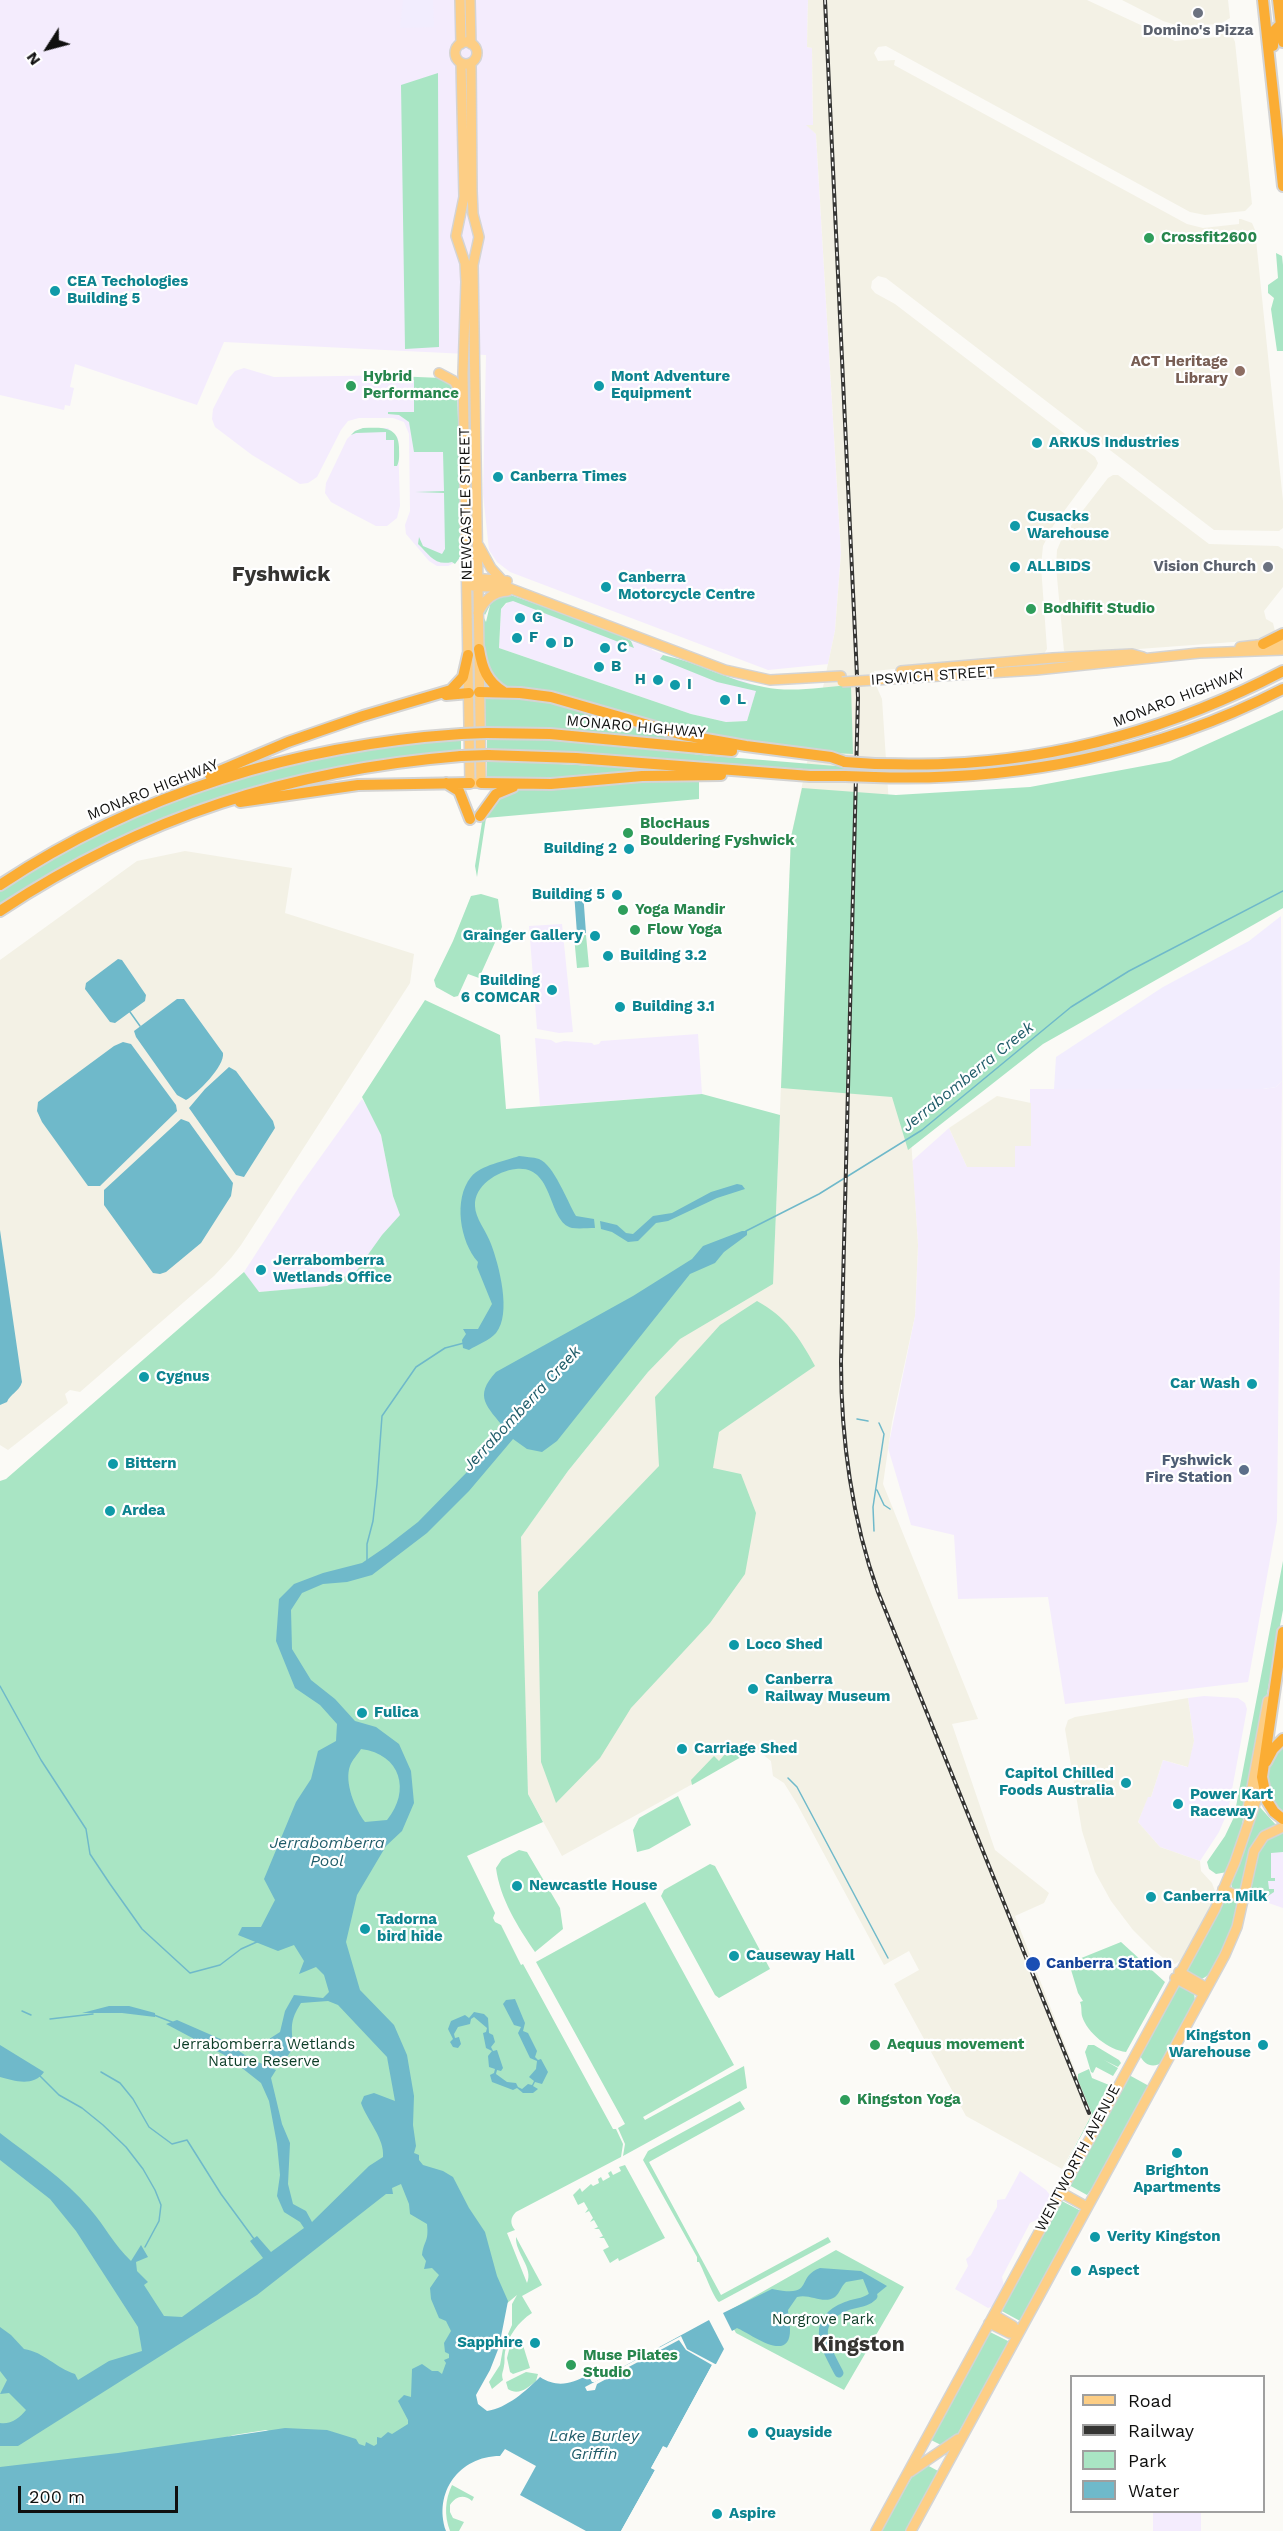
<!DOCTYPE html>
<html>
<head>
<meta charset="utf-8">
<style>
  body { margin:0 }
  #map { position:relative; width:1283px; height:2531px; overflow:hidden; background:#fbfaf6; font-family:"Work Sans",sans-serif }
  canvas { display:block }
  .legend { position:absolute; left:1070px; top:2375px; width:195px; height:138px; box-sizing:border-box; background:#fff; border:2px solid #9f9f9f; margin:0; padding:8px 10px; list-style:none; font-size:18px; color:#10100f }
  .legend li { display:flex; align-items:center; gap:12px; height:30px }
  .legend b { width:30px; border:2px solid #9f9f9f }
  .north { position:absolute; left:18px; top:18px; width:60px; height:60px; -webkit-text-stroke:4px #fff; paint-order:stroke; rotate:234deg; font-size:16px; font-weight:700; line-height:24px; text-align:center; color:#10100f }
  .north::after { content:''; display:block; margin:auto; width:21px; height:27px; background:#10100f; clip-path:polygon(50% 0,100% 100%,50% 72%,0 100%) }
  .scale { position:absolute; left:18px; top:2486px; width:160px; height:27px; box-sizing:border-box; border:3px solid #10100f; border-top:0; padding-left:8px; font-size:18px; line-height:21px; white-space:nowrap; color:#10100f; -webkit-text-stroke:4px #fff; paint-order:stroke }
</style>
</head>
<body>
<div id="map">
<canvas width="1283" height="2531"></canvas>
<ul class="legend">
<li><b style="height:8px;background:#fdce85"></b>Road</li>
<li><b style="height:8px;background:#353533"></b>Railway</li>
<li><b style="height:16px;background:#a9e5c4"></b>Park</li>
<li><b style="height:16px;background:#6fb9ca"></b>Water</li>
</ul>
<div class="north">N</div>
<div class="scale">200 m</div>
</div>
<script>
const context = document.querySelector('canvas').getContext('2d');
context.lineJoin = 'round';
function fillPath(path, color) {
  context.fillStyle = color;
  context.fill(path, 'evenodd');
}
function strokePath(path, color, width, dash) {
  context.strokeStyle = color;
  context.lineWidth = width;
  context.lineCap = dash ? 'butt' : 'round';
  context.setLineDash(dash || []);
  context.stroke(path);
}
function drawText(font, color, halo, rows, align = 'center') {
  context.font = font + ' "Work Sans",sans-serif';
  context.lineWidth = 4.5;
  context.setLineDash([]);
  context.textBaseline = 'middle';
  context.strokeStyle = halo;
  context.fillStyle = color;
  for (const [text, x, y, turn = 0] of rows) {
    context.save();
    context.translate(x, y);
    context.rotate((+turn || 0) * Math.PI / 180);
    context.textAlign = isNaN(turn) ? turn : align;
    if (halo) context.strokeText(text, 0, 0);
    context.fillText(text, 0, 0);
    context.restore();
  }
}
fillPath(new Path2D(`
  M0 0H808L807 47 812 48 813 125H807L816 134 841 553 835 631 828 664 768 670 510 572 497 562 489 550 483 494 486 355 224 342 197 405 75 364 70 387 74 388 70 406 65 405 64 410 0 395Z
  M244 368 274 377 404 375 458 396 462 479 461 557 458 561 448 566H437L429 561 406 534 405 525 410 511 409 434 404 422 393 418H359L348 421 341 430 317 477 308 483 300 484 252 455 215 427 212 419 213 409 229 378 235 371Z
  M363 428H388L398 438 400 506 397 518 387 526H376L353 514 331 502 325 493 326 483 347 439 355 431Z
  M515 595 616 632 632 642 651 646 652 650 669 657 690 661 758 686 747 721 726 722 691 714 499 648 501 609Z
  M562 924 573 1032 559 1033 537 1029 529 926Z
  M698 1034 702 1094 540 1106 535 1038 551 1040 556 1043 564 1041 592 1043 594 1045 599 1044 601 1041Z
  M1282 1081 1277 1521 1248 1682 1065 1704 1048 1597 958 1599 954 1535 911 1525 888 1448 915 1316 918 1245 912 1161 949 1128 967 1167 1015 1146H1030V1089H1263L1276 1087Z
  M362 1099 379 1124 393 1196 402 1219 354 1285 258 1292 244 1272 299 1187Z
  M1204 1696 1238 1698 1245 1703 1247 1709 1228 1811 1219 1832 1200 1861 1160 1847 1138 1822 1148 1796 1151 1797 1163 1760 1187 1767 1194 1741 1188 1698Z
  M1283 1831V1908L1257 1899 1252 1894 1250 1886Z
  M1020 2171 1046 2190 1050 2195 1049 2204 1042 2217 1030 2223 1002 2277 1004 2286 994 2306 988 2308 955 2289 968 2266 966 2259 971 2255 979 2239 997 2207V2200L1005 2199Z
  M1153 2512H1201V2531H1153Z`), '#f4ecfd');
fillPath(new Path2D(`
  M808 0H1087L1175 41 1217 37V33L1226 32 1232 35 1235 42 1252 204 1245 211 1205 215 1190 212 886 46 878 47 874 53 878 61 895 60 894 65 1187 224 1203 228 1239 224V219H1241L1252 223 1255 230 1283 501V528L1279 531 1214 530 886 278 878 276 872 281 871 288 875 293 895 304 1095 457 1098 463 1096 468 1053 526 1043 546 1041 566 1047 649 1044 654 874 671 875 683 882 699 918 1245 915 1316 892 1422 883 1484 978 1719 952 1724 995 1850 1049 1893 1044 1903 1015 1916 1092 2114 1062 2169 966 2116 894 1984 919 1970 909 1951 884 1965 797 1804 784 1783 773 1776 771 1761 756 1749 562 1856 528 1794 520 1538 568 1471 648 1372 705 1312 774 1259 791 837 835 631 841 553 816 134 806 125H813L812 48 807 47Z
  M1122 0H1228L1230 18 1220 24 1179 26 1163 21Z
  M1113 475H1118L1209 544 1278 546 1283 549V587L1264 611 1266 619 1273 623 1276 635 1247 641 1071 654 1064 651 1056 567 1057 550 1063 536 1108 478Z
  M185 851 292 868 285 913 414 954 410 983 241 1245 231 1258 214 1276 80 1392 70 1390 65 1394 68 1403 8 1450 0 1445V960L137 861Z
  M997 1096 1031 1103V1146H1015V1167H967L949 1128Z
  M1188 1698 1194 1741 1188 1767 1163 1760 1151 1797H1148L1138 1822 1160 1847 1200 1861 1201 1871 1212 1883 1215 1891 1214 1902 1183 1959 1175 1964 1167 1961 1152 1949 1133 1930 1111 1901 1095 1872 1082 1831 1065 1729 1068 1720 1075 1717Z`), '#f3f1e5');
fillPath(new Path2D(`
  M403 0H433L434 27 400 28Z
  M1281 916 1282 1081 1276 1087 1263 1089H1054L1056 1057 1163 987 1249 941Z`), '#f2edfe');
fillPath(new Path2D(`
  M438 73 439 347 405 349 401 85Z
  M1276 253 1282 256 1283 265V351H1277L1271 309 1274 298 1268 293V285L1278 278Z
  M371 375 441 378 447 380 457 392 463 553 455 564 452 562C434 566 430 555 418 544L419 537 423 546 442 554 445 549 444 493 415 492 444 491 443 452H414L409 422 399 415 388 414V412H414V380L372 378Z
  M363 428C380 428 398 425 399 447 399 454 400 460 397 466H394V440H386V432L356 433 351 435 355 431Z
  M505 593 616 632 631 641 634 648 513 601 506 603 501 609 499 648 691 714 726 722 747 721 756 691 717 682 660 659 663 655C697 662 729 681 764 687 791 693 823 687 851 685L853 754C774 750 694 736 619 714 597 707 576 697 554 692 541 689 509 691 500 686 480 676 482 632 482 614L486 622 490 605 485 615 483 612 491 600Z
  M486 696 543 698 695 742 561 729 485 728 483 697Z
  M1283 710V908L1043 1044 908 1150 892 1097 781 1088 791 837 802 788 896 795 1030 787 1170 761Z
  M487 737H516L614 744 702 755 848 767V772L566 753 487 751Z
  M461 738V752H441L348 766 284 780 225 797 0 908V890L56 855 143 812 250 774 362 748Z
  M487 760 705 772 575 779H487Z
  M699 779V799L486 818 477 877 475 866 483 816 492 800 515 789H549L632 780Z
  M481 894 498 899 502 927 479 978 468 974 458 996 454 997 436 987 434 980 453 941 471 896Z
  M586 935 589 967 577 968 574 936Z
  M425 1000 500 1035 506 1109 702 1094 780 1115 773 1284 680 1339 648 1372 568 1471 521 1537 528 1794 543 1822 467 1856 495 1913 493 1918 495 1922 501 1925 521 1965 523 1964 613 2129H616L623 2144 621 2157 516 2212C510 2218 510 2224 515 2230L507 2233 527 2283C534 2268 515 2253 516 2237L542 2285 522 2296 532 2313C518 2322 508 2336 505 2352 504 2357 505 2362 504 2366 503 2373 501 2373 503 2380L492 2389 489 2382 500 2365 504 2343 512 2325V2304L517 2295 505 2305 446 2486 266 2430 234 2435 0 2506V1481L6 1479 244 1272 259 1292 327 1286 357 1270 382 1235 400 1215 393 1196 381 1135 362 1097Z
  M757 1301C785 1316 800 1338 815 1366L719 1432 713 1468 741 1474 756 1513 745 1574 710 1623 631 1708 600 1758 556 1803 541 1762 538 1592 659 1466 655 1397 720 1325Z
  M1283 1561V1610L1241 1830 1227 1872 1216 1874 1209 1869 1207 1862 1225 1836 1234 1817Z
  M1283 1743V1815C1261 1790 1262 1769 1283 1743Z
  M736 1752 741 1757 692 1785 691 1780 714 1756 719 1761 725 1754 727 1756Z
  M678 1796 691 1825 649 1849 637 1852 633 1830 639 1818Z
  M1258 1805 1276 1825C1250 1838 1247 1862 1242 1888L1237 1891 1232 1888 1231 1881Z
  M1283 1831V1852L1271 1853V1878H1275V1881H1268L1269 1889H1274V1892L1268 1896 1264 1903 1255 1898 1251 1891 1257 1854 1266 1840Z
  M519 1850 527 1852 560 1908 563 1929 535 1952C518 1927 500 1899 496 1868L502 1859Z
  M710 1864 715 1866 770 1969 719 1998 715 1995 661 1896 664 1890Z
  M1228 1898 1235 1899 1239 1904C1234 1922 1219 1978 1198 1980L1189 1975 1186 1967 1223 1900Z
  M645 1902 734 2065 643 2117 645 2120 744 2066 747 2088 623 2156 625 2144 618 2128 625 2124 536 1962Z
  M1121 1942 1165 1982 1126 2052C1109 2050 1087 2033 1082 2016 1081 2011 1082 2007 1080 2002L1083 2001 1078 1993 1069 1963Z
  M1177 1980 1194 1992 1195 2001 1163 2061C1155 2069 1144 2066 1140 2055Z
  M1088 2045H1094L1119 2060 1121 2063 1118 2067 1104 2060 1118 2068 1113 2076 1096 2067 1093 2073 1091 2072 1085 2052Z
  M1089 2069 1092 2078 1109 2085 1063 2169 1092 2114 1078 2080V2074Z
  M1129 2075 1149 2086 1101 2176 1087 2195 1069 2185Z
  M740 2101 745 2109 649 2162 721 2295 828 2237 831 2242 719 2302C714 2299 704 2271 699 2262H697V2257L643 2160 648 2151Z
  M625 2165 665 2238 619 2261 618 2258 610 2263 603 2250 609 2247 604 2238H599L603 2236 599 2229H594L598 2227 594 2220 590 2222 593 2218 589 2211 585 2213 588 2209 584 2202 578 2205 573 2195 580 2188 582 2192 591 2184 593 2186 599 2183 598 2179 601 2177 603 2181 610 2177 608 2173 611 2171 613 2175 621 2171 619 2167Z
  M1060 2200 1081 2211 1020 2321 1000 2310Z
  M836 2250 904 2287 844 2390 736 2333 725 2313Z
  M988 2331 1010 2342 957 2435 943 2446 929 2439Z
  M511 2342H522L530 2368 513 2374 510 2372 507 2358Z
  M526 2372 538 2374 536 2381C528 2388 518 2396 508 2389L506 2382Z
  M925 2464 940 2472 905 2531H880L912 2477Z
  M452 2485 474 2497 472 2501C464 2494 456 2496 450 2505V2512L453 2518 464 2522 459 2531H450C444 2515 445 2500 452 2485Z`), '#a9e5c4');
fillPath(new Path2D(`
  M574 892H583L586 933 577 934Z
  M118 959 122 960 146 995 145 1001 115 1023 110 1022 85 989 86 983Z
  M177 999H184L223 1053C225 1066 197 1094 186 1100L177 1095 136 1037 134 1031Z
  M123 1042 131 1044 176 1105 177 1111 100 1186H88L42 1122 37 1111 38 1102 114 1046Z
  M229 1067 236 1071 273 1121 275 1128 244 1177 236 1175 189 1108 205 1089Z
  M181 1119 189 1122 233 1183 231 1196 201 1243 166 1272 160 1274 153 1273 104 1205V1190Z
  M519 1156C525 1157 533 1157 539 1159 554 1165 567 1201 576 1216L594 1219 595 1228C588 1228 579 1229 572 1228 547 1222 555 1165 516 1169 497 1171 474 1186 475 1206 475 1218 487 1232 491 1244 499 1265 512 1314 496 1333 490 1340 477 1345 469 1350L463 1348 462 1340 466 1334 463 1329H478L492 1304 477 1267 478 1262C460 1242 453 1199 471 1177 481 1165 505 1161 519 1156Z
  M737 1184 742 1185 745 1189 717 1198 668 1221 656 1223 638 1241 628 1242 612 1232 601 1229 600 1221 617 1225 626 1233 633 1234 653 1216 672 1213 711 1192Z
  M0 1230 22 1382C19 1392 10 1394 7 1402L0 1405Z
  M742 1231H747V1235L724 1252 715 1263 690 1274 557 1441 542 1452 527 1449 513 1439 469 1491 427 1533 372 1575 347 1582 323 1584 302 1593 291 1610 292 1649 311 1680 335 1699 355 1721 376 1727 399 1744 411 1771 414 1803 402 1831 386 1846 357 1895 346 1942 360 1990 394 2025 407 2055 414 2096 413 2125 416 2146 414 2153 419 2155V2160L423 2165 443 2171 453 2177 469 2208 485 2232 497 2276 508 2301 499 2347 490 2370 476 2395 478 2404 487 2411C507 2408 526 2391 540 2377 557 2388 571 2384 588 2375L592 2382H595L709 2320 724 2349 716 2364 712 2365 667 2448 663 2447 651 2468 655 2470 621 2531H586L520 2495 536 2466 505 2449 500 2456C459 2456 433 2493 446 2531H0V2467L118 2453 285 2428 327 2430 356 2439 359 2444 365 2446 366 2442 374 2446 377 2444V2437L381 2438 388 2432 392 2434 408 2424V2420L398 2401 404 2395 411 2397 412 2369 422 2364 432 2371H438L442 2374 446 2363 444 2360 449 2358V2354L445 2352 444 2343 451 2331 446 2321 439 2318 431 2299 430 2288 439 2275 432 2268 424 2269 426 2261 422 2255C424 2240 429 2242 427 2224L410 2214 409 2204 401 2184 392 2188 393 2194H386L257 2295 18 2446H0V2423C10 2425 20 2418 26 2410L9 2393 0 2394 7 2380 0 2371V2327L11 2335 24 2349C44 2352 56 2368 75 2374L78 2380 109 2361 142 2351 138 2327 76 2231 50 2199 0 2160V2133C31 2157 65 2179 90 2209 105 2226 114 2245 131 2261L141 2245 148 2257 136 2262 137 2271 148 2282 144 2285 164 2316 182 2317 263 2258 250 2241 257 2236 271 2252 304 2228 300 2222 284 2212 277 2196 280 2175 277 2144 269 2101 261 2083 228 2057 166 2024 177 2020 225 2041 249 2058 276 2070 271 2078 282 2124 290 2143 288 2184 293 2204 306 2211 312 2222 369 2166 383 2157C385 2139 367 2120 361 2103L364 2096 374 2093 395 2101 387 2057 338 2005 328 2001 301 2003C289 2022 292 2027 293 2048L283 2063C273 2059 266 2053 266 2041L280 2032 285 2011 294 1995 323 1998 329 1992 324 1975 316 1967 299 1974 304 1961 294 1945 278 1951 238 1935 242 1927H261L275 1900 264 1879 296 1802 311 1779 318 1751 336 1741 337 1724 320 1705 295 1688 276 1641 279 1599 294 1584 323 1573 362 1563 387 1546 418 1522 469 1470 491 1438 505 1429C487 1406 473 1397 496 1372L633 1296 692 1259 703 1246ZM361 1749C401 1754 411 1791 387 1820L365 1822C355 1809 344 1782 350 1766 352 1760 358 1754 361 1749Z
  M515 1999 525 2023 523 2031 528 2033 537 2051 535 2057 538 2060 541 2059 548 2072 542 2084 535 2082 533 2086 538 2089 533 2093H523L517 2088 513 2090 492 2082 490 2075 494 2073 495 2069 489 2067 488 2056 492 2051 486 2048 483 2033 486 2032 487 2028 474 2017 471 2019 470 2024 458 2027 454 2034 455 2038 459 2037 461 2044 458 2048 453 2047 450 2042 453 2039 448 2029 451 2021 465 2015 469 2018 474 2012 484 2014 488 2018 489 2033 493 2035 495 2042 491 2047 493 2051 497 2050 503 2068 501 2071 497 2070 496 2074 507 2082 516 2083 518 2087 522 2089 528 2084 532 2085 534 2081 529 2077 536 2069 537 2061 530 2058 518 2033 521 2027 514 2025 503 2004 506 2000Z
  M109 2006H129L155 2013V2017L122 2013H82Z
  M0 2045 44 2072C34 2087 14 2081 0 2077Z
  M820 2268 861 2271 887 2286 871 2299 863 2279 846 2282C841 2286 840 2293 835 2297 823 2305 810 2293 797 2297L788 2310C788 2317 790 2323 790 2329 791 2366 748 2332 737 2328L732 2331 723 2313 772 2289C816 2298 794 2278 820 2268Z`), '#6fb9ca');
fillPath(new Path2D(`
  M681 2336 687 2349 717 2365 669 2450H664L655 2467 657 2471 625 2531H621L655 2470 651 2468 663 2446 667 2448 712 2365 686 2350 679 2340 597 2384 595 2390 587 2391 585 2387Z`), '#fbfaf6');
strokePath(new Path2D(`
  M130 1012 140 1026
  M746 1231 819 1194 922 1130 1071 1007 1129 971 1283 891
  M857 1419 868 1421
  M877 1490 884 1505 890 1509
  M874 1531 873 1507 884 1434 879 1423
  M367 1560V1544L373 1521 377 1484 382 1416 416 1367 445 1348 464 1343
  M0 1686 41 1760 86 1829 90 1854 110 1884 142 1929 190 1973 220 1965 241 1949 259 1941
  M788 1778 797 1787 888 1958
  M22 2011 31 2015
  M154 2015 172 2022
  M50 2019 93 2014
  M101 2072 120 2083 133 2099 149 2127 172 2144 187 2140 221 2194 254 2239
  M40 2076 59 2095 82 2108 103 2125 126 2147 143 2169 155 2190 161 2205 159 2221 145 2247`), '#6fb9ca', 1.5);
strokePath(new Path2D(`
  M839 2373C826 2348 808 2321 847 2306 856 2302 865 2304 873 2296`), '#6fb9ca', 9);
const major = new Path2D(`
  M460 0 461 44
  M470 0 471 44
  M455 53a11 11 0 1 1 22 0a11 11 0 1 1-22 0Z
  M461 63 464 197 456 236 465 263 466 282 463 373 470 783H481L473 265 479 237 473 214 472 191 471 63
  M439 373 454 381 462 394
  M479 546 491 568 501 579
  M473 578 507 581
  M473 586 509 588 725 670 770 680 841 676
  M478 613C485 599 493 592 508 591
  M1240 647 1283 642
  M901 671 1053 658 1132 654 1143 657
  M875 680 1036 670 1199 653 1283 650
  M1247 1814 1268 1701
  M1223 1889 1243 1899
  M1179 1972 1207 1988
  M1175 1978 1203 1993
  M1060 2192 1087 2207
  M994 2315 1013 2326 1018 2334
  M989 2323 1009 2333 1018 2334
  M910 2472 958 2439
  M876 2531 1215 1909 1235 1862 1258 1795 1261 1779
  M911 2531 1225 1955 1237 1927 1254 1851 1264 1836 1283 1827`);
const highway = new Path2D(`
  M1263 0 1283 186
  M1278 0 1283 42
  M1273 46V32L1281 24
  M1263 644 1283 634
  M479 649C482 668 487 682 504 692
  M479 692 520 693 551 697 683 735 746 746 831 757 845 762
  M446 695 469 693
  M487 733 550 734 732 751
  M488 755 576 758 810 776H845
  M875 764C897 764 920 765 943 764 1061 760 1178 726 1283 671
  M210 775 288 742 363 716 451 690 463 677 468 655
  M874 777C1015 782 1157 754 1283 689
  M446 783 459 791 470 819
  M481 783 551 784 642 776 721 775
  M240 802 358 785 470 783
  M480 816 496 794 513 787
  M0 885C138 793 297 745 461 734
  M0 911C143 816 292 770 461 756
  M1283 1632 1262 1777 1267 1801 1274 1812 1283 1819
  M1266 1762 1273 1749 1283 1739`);
strokePath(major, '#d4d4d4', 12);
strokePath(highway, '#d4d4d4', 14);
strokePath(major, '#fdce85', 9);
strokePath(highway, '#fbad34', 10);
const rail = new Path2D(`
  M825 0 858 697 841 1362C841 1438 852 1520 878 1592L1089 2113`);
strokePath(rail, '#353533', 4);
strokePath(rail, '#fff', 1.5, [4.5]);
const majorBridge = new Path2D(`
  M842 682 875 680`);
const highwayBridge = new Path2D(`
  M461 734 487 733
  M461 756 488 755
  M845 762 875 764
  M845 776 874 777`);
strokePath(majorBridge, '#d4d4d4', 12, []);
strokePath(highwayBridge, '#d4d4d4', 14, []);
strokePath(majorBridge, '#fdce85', 9);
strokePath(highwayBridge, '#fbad34', 10);
for (const [x, y, r, color] of [
  [1198,13,6,"#6b7280"],
  [1149,238,6,"#2e9e5b"],
  [55,291,6,"#0f9aa8"],
  [1240,371,6,"#8d6e63"],
  [351,386,6,"#2e9e5b"],
  [599,386,6,"#0f9aa8"],
  [1037,443,6,"#0f9aa8"],
  [498,477,6,"#0f9aa8"],
  [1015,526,6,"#0f9aa8"],
  [1015,567,6,"#0f9aa8"],
  [1268,567,6,"#6b7280"],
  [606,587,6,"#0f9aa8"],
  [1031,609,6,"#2e9e5b"],
  [520,618,6,"#0f9aa8"],
  [517,638,6,"#0f9aa8"],
  [551,643,6,"#0f9aa8"],
  [605,648,6,"#0f9aa8"],
  [599,667,6,"#0f9aa8"],
  [658,680,6,"#0f9aa8"],
  [675,685,6,"#0f9aa8"],
  [725,700,6,"#0f9aa8"],
  [628,833,6,"#2e9e5b"],
  [629,849,6,"#0f9aa8"],
  [617,895,6,"#0f9aa8"],
  [623,910,6,"#2e9e5b"],
  [635,930,6,"#2e9e5b"],
  [595,936,6,"#0f9aa8"],
  [608,956,6,"#0f9aa8"],
  [552,990,6,"#0f9aa8"],
  [620,1007,6,"#0f9aa8"],
  [261,1270,6,"#0f9aa8"],
  [144,1377,6,"#0f9aa8"],
  [1252,1384,6,"#0f9aa8"],
  [113,1464,6,"#0f9aa8"],
  [1244,1470,6,"#5c6f8a"],
  [110,1511,6,"#0f9aa8"],
  [734,1645,6,"#0f9aa8"],
  [753,1689,6,"#0f9aa8"],
  [362,1713,6,"#0f9aa8"],
  [682,1749,6,"#0f9aa8"],
  [1126,1783,6,"#0f9aa8"],
  [1178,1804,6,"#0f9aa8"],
  [517,1886,6,"#0f9aa8"],
  [1151,1897,6,"#0f9aa8"],
  [365,1929,6,"#0f9aa8"],
  [734,1956,6,"#0f9aa8"],
  [1033,1964,8,"#1a4fb4"],
  [875,2045,6,"#2e9e5b"],
  [1263,2045,6,"#0f9aa8"],
  [845,2100,6,"#2e9e5b"],
  [1177,2153,6,"#0f9aa8"],
  [1095,2237,6,"#0f9aa8"],
  [1076,2271,6,"#0f9aa8"],
  [535,2343,6,"#0f9aa8"],
  [571,2365,6,"#2e9e5b"],
  [753,2433,6,"#0f9aa8"],
  [717,2514,6,"#0f9aa8"]
]) {
  const dot = new Path2D();
  dot.arc(x, y, r, 0, 2 * Math.PI);
  context.fillStyle = color;
  context.fill(dot);
  strokePath(dot, '#fff', 2);
}
drawText('bold 15px', '#5b616d', '#fff', [
  ["Domino's Pizza",1198,31],
  ["Vision Church",1256,567,"right"]
]);
drawText('bold 15px', '#27864d', '#fff', [
  ["Crossfit2600",1161,238],
  ["Hybrid",363,377],
  ["Performance",363,394],
  ["Bodhifit Studio",1043,609],
  ["BlocHaus",640,824],
  ["Bouldering Fyshwick",640,841],
  ["Yoga Mandir",635,910],
  ["Flow Yoga",647,930],
  ["Aequus movement",887,2045],
  ["Kingston Yoga",857,2100],
  ["Muse Pilates",583,2356],
  ["Studio",583,2373]
], 'left');
drawText('bold 15px', '#0d838f', '#fff', [
  ["CEA Techologies",67,282],
  ["Building 5",67,299],
  ["Mont Adventure",611,377],
  ["Equipment",611,394],
  ["ARKUS Industries",1049,443],
  ["Canberra Times",510,477],
  ["Cusacks",1027,517],
  ["Warehouse",1027,534],
  ["ALLBIDS",1027,567],
  ["Canberra",618,578],
  ["Motorcycle Centre",618,595],
  ["G",532,618],
  ["F",529,638],
  ["D",563,643],
  ["C",617,648],
  ["B",611,667],
  ["H",646,680,"right"],
  ["I",687,685],
  ["L",737,700],
  ["Building 2",617,849,"right"],
  ["Building 5",605,895,"right"],
  ["Grainger Gallery",583,936,"right"],
  ["Building 3.2",620,956],
  ["Building",540,981,"right"],
  ["6 COMCAR",540,998,"right"],
  ["Building 3.1",632,1007],
  ["Jerrabomberra",273,1261],
  ["Wetlands Office",273,1278],
  ["Cygnus",156,1377],
  ["Car Wash",1240,1384,"right"],
  ["Bittern",125,1464],
  ["Ardea",122,1511],
  ["Loco Shed",746,1645],
  ["Canberra",765,1680],
  ["Railway Museum",765,1697],
  ["Fulica",374,1713],
  ["Carriage Shed",694,1749],
  ["Capitol Chilled",1114,1774,"right"],
  ["Foods Australia",1114,1791,"right"],
  ["Power Kart",1190,1795],
  ["Raceway",1190,1812],
  ["Newcastle House",529,1886],
  ["Canberra Milk",1163,1897],
  ["Tadorna",377,1920],
  ["bird hide",377,1937],
  ["Causeway Hall",746,1956],
  ["Kingston",1251,2036,"right"],
  ["Warehouse",1251,2053,"right"],
  ["Brighton",1177,2171,"center"],
  ["Apartments",1177,2188,"center"],
  ["Verity Kingston",1107,2237],
  ["Aspect",1088,2271],
  ["Sapphire",523,2343,"right"],
  ["Quayside",765,2433],
  ["Aspire",729,2514]
], 'left');
drawText('bold 15px', '#785e54', '#fff', [
  ["ACT Heritage",1228,362],
  ["Library",1228,379]
], 'right');
drawText('15px', '#10100f', '#fff', [
  ["NEWCASTLE STREET",466,504,-91],
  ["IPSWICH STREET",933,676,-4],
  ["MONARO HIGHWAY",1179,698,-21],
  ["MONARO HIGHWAY",636,727,5],
  ["MONARO HIGHWAY",153,790,-22],
  ["WENTWORTH AVENUE",1078,2158,-62]
]);
drawText('bold 15px', '#4e5e75', '#fff', [
  ["Fyshwick",1232,1461],
  ["Fire Station",1232,1478]
], 'right');
drawText('bold 15px', '#164399', '#fff', [
  ["Canberra Station",1046,1964]
], 'left');
drawText('15px', '#0c3d27', '#fff', [
  ["Jerrabomberra Wetlands",264,2045],
  ["Nature Reserve",264,2062],
  ["Norgrove Park",823,2320]
]);
drawText('italic 16px', '#1f5c69', '#fff', [
  ["Jerrabomberra Creek",968,1077,-39],
  ["Jerrabomberra Creek",522,1409,-47],
  ["Jerrabomberra",327,1843],
  ["Pool",327,1861],
  ["Lake Burley",594,2436],
  ["Griffin",594,2454]
]);
drawText('bold 21px', '#353431', '#fff', [
  ["Fyshwick",281,575],
  ["Kingston",859,2345]
]);
</script>
</body>
</html>
